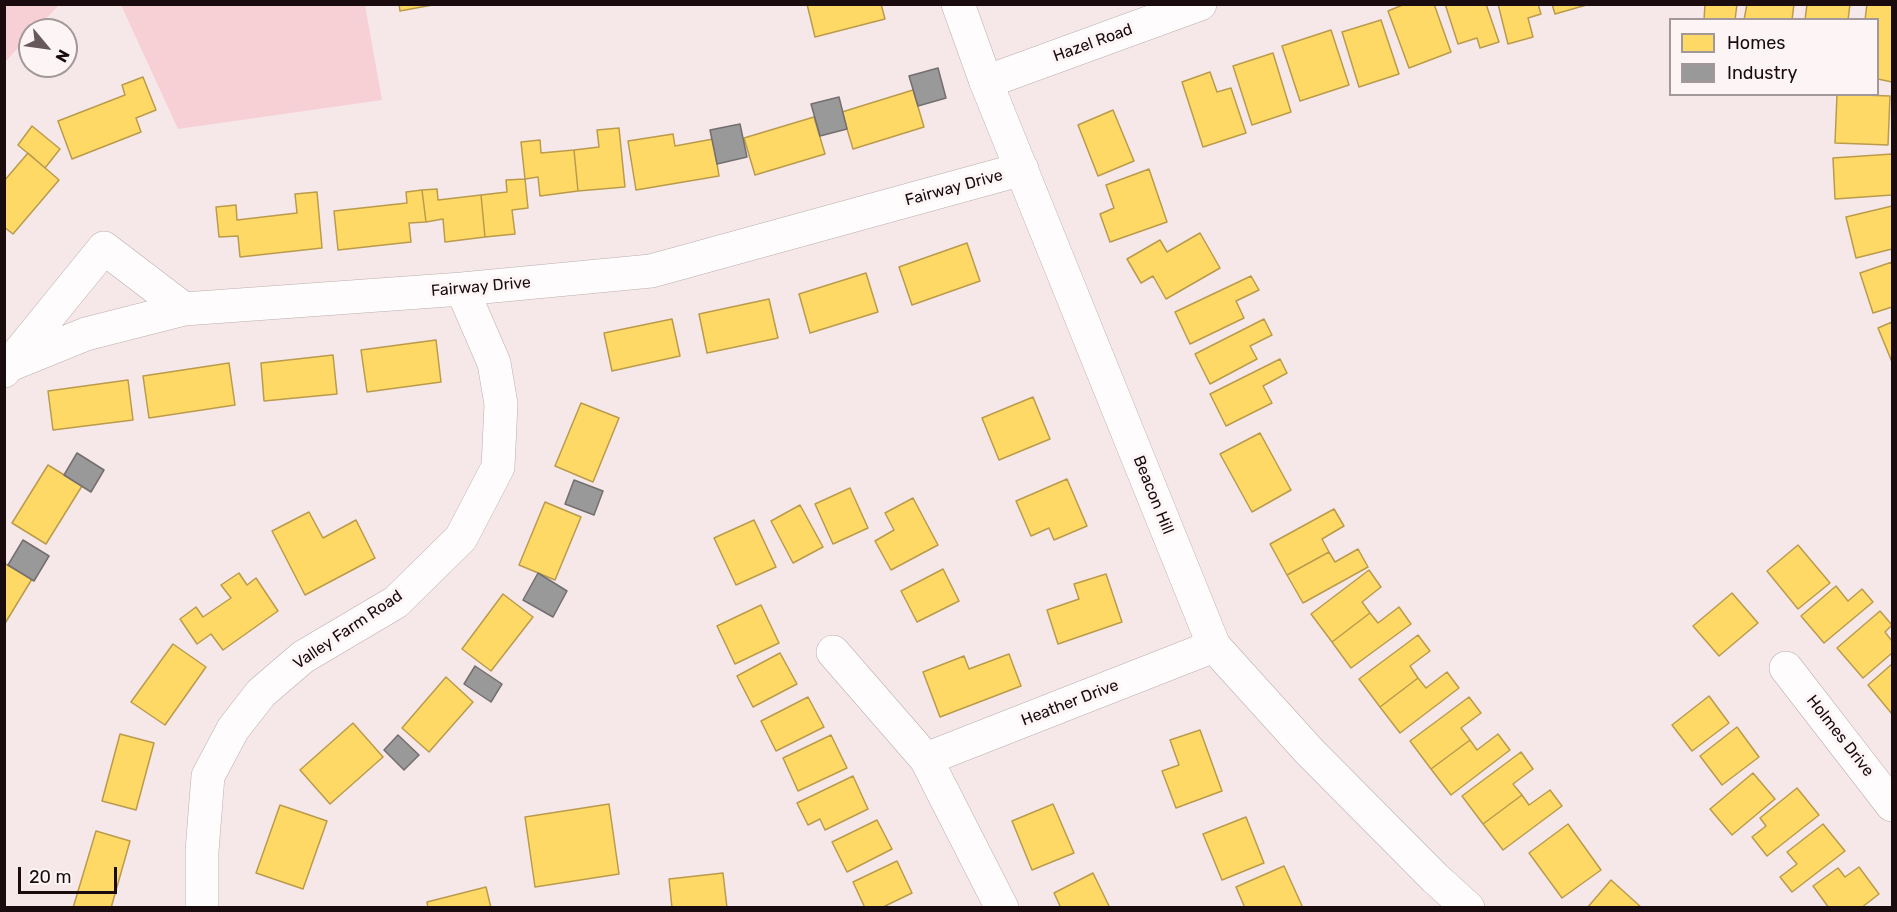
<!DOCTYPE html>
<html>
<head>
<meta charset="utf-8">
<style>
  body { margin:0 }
  #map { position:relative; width:1897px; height:912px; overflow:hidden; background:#f6e8e9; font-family:Rubik,sans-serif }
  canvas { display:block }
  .frame { position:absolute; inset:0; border:6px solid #190b0e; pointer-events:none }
  .legend { position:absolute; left:1669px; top:18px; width:210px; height:78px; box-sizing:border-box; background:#fdf4f5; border:2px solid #a29799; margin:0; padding:8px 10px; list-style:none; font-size:18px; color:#190b0e }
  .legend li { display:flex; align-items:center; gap:12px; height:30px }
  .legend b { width:30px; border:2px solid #a29799 }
  .north { position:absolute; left:18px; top:18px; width:60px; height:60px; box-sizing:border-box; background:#fdf4f5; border:2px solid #a29799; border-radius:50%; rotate:119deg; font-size:16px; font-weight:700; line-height:24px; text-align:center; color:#190b0e }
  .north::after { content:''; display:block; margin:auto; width:21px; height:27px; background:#66585b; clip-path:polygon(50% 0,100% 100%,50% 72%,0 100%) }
  .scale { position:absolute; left:18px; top:867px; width:99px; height:27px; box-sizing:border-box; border:3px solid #190b0e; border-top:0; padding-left:8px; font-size:18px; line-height:21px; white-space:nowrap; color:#190b0e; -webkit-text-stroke:4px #fdf4f5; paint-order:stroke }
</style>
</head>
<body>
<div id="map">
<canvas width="1897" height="912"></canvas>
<div class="frame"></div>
<ul class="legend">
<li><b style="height:16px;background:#ffd966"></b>Homes</li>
<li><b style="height:16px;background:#999"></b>Industry</li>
</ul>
<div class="north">N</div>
<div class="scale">20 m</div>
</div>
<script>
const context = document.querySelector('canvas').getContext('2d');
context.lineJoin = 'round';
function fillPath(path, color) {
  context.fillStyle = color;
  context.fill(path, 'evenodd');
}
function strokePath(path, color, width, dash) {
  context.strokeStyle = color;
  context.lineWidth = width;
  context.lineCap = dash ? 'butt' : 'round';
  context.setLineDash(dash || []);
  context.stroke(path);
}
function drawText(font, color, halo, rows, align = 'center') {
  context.font = font + ' Rubik,sans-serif';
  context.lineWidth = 6;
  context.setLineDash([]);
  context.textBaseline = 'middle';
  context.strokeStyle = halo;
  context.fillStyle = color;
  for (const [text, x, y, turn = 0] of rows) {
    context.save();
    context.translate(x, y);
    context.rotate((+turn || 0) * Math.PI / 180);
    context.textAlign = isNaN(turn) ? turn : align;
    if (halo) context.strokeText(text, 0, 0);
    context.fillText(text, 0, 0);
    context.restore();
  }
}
fillPath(new Path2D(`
  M5 4 59 5 35 30H30V35L5 62Z
  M121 5H365L382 100 178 129Z`), '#f7d0d6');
const homes = new Path2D(`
  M399 4H438L400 11Z
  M807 4H881L885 19 815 37Z
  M1405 4H1434L1451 52 1409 68 1388 11Z
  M1445 4H1486L1499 42 1480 48 1477 38 1458 44Z
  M1498 4H1538L1541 14 1528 18 1533 37 1508 44Z
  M1552 4H1590L1555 14Z
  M1705 4H1737L1735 20H1704Z
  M1747 4H1794L1792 20H1744Z
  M1807 4H1850L1848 20H1805Z
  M1867 4H1892V82L1878 79V20H1865Z
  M1381 20 1399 74 1359 87 1342 32Z
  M1331 30 1349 85 1300 101 1282 46Z
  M1273 53 1291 112 1252 125 1233 66Z
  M1210 72 1217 92 1231 88 1246 133 1203 147 1182 82Z
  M143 77 156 110 136 118 141 132 72 159 58 121 125 95 122 85Z
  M913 90 924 127 853 149 842 112Z
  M1837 94 1890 96 1888 145 1835 143Z
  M1113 110 1134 161 1098 176 1078 125Z
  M814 117 825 154 755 175 744 138Z
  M32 126 60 149 45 168 18 145Z
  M619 128 625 187 578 191 574 150 599 147 597 130Z
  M673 134 675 146 713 139 719 176 636 190 628 141Z
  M540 140 541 153 574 150 578 191 540 196 538 177 525 179 521 142Z
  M28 153 59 180 13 234 4 227V181Z
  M1892 154V195L1835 199 1833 158Z
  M1149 169 1167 222 1110 242 1100 214 1114 208 1106 185Z
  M525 179 528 208 512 210 515 234 485 237 481 195 507 192 506 180Z
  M437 189 438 200 481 195 485 237 445 242 443 219 426 222 422 190Z
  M422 190 426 222 409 223 411 242 338 250 334 211 407 203 406 192Z
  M317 192 322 248 240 257 238 236 219 237 216 207 236 205 237 220 297 213 295 194Z
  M1892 206V249L1856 258 1846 217Z
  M1200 233 1220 268 1166 299 1153 276 1141 283 1127 259 1160 240 1167 252Z
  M967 243 980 281 912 305 899 267Z
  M1892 262V307L1873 313 1860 273Z
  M866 273 878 312 810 333 799 294Z
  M1251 276 1259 290 1236 301 1244 318 1190 344 1175 312Z
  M769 299 778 338 707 353 699 314Z
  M672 319 680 356 612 371 604 333Z
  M1264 319 1272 335 1250 346 1257 359 1210 384 1195 354Z
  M1892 322V362L1878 328Z
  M436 340 441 382 367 392 361 350Z
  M333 355 337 394 264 401 261 363Z
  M1280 359 1287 373 1263 386 1272 403 1226 426 1210 394Z
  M229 363 235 405 149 418 143 376Z
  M128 380 133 420 53 430 48 391Z
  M1033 397 1050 439 999 460 982 418Z
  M581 403 619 418 593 482 555 466Z
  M1260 433 1291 490 1252 512 1220 454Z
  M48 465 82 486 46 544 12 523Z
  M1067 479 1087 526 1054 540 1049 528 1031 536 1016 501Z
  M850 488 868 528 833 544 815 504Z
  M913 498 938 545 891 570 875 541 894 530 885 513Z
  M545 502 581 517 555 580 519 565Z
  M800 505 823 547 793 563 771 521Z
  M1334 509 1344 526 1322 539 1329 552 1287 575 1270 544Z
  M309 512 323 538 356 520 375 558 305 595 272 531Z
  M754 520 776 567 736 585 714 538Z
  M1798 545 1830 583 1798 609 1767 571Z
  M1358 549 1368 567 1303 603 1287 575 1329 552 1335 562Z
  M4 563 32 579 4 625Z
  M943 569 959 601 917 622 901 591Z
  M1369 570 1381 587 1362 602 1370 613 1332 642 1311 614Z
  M239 573 247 585 256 578 278 611 223 650 211 634 197 644 180 619 196 607 203 617 231 598 221 585Z
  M1106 574 1122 622 1058 644 1047 610 1079 599 1074 584Z
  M1836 586 1848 601 1862 589 1873 602 1824 643 1801 616Z
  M1732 593 1758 623 1719 656 1693 626Z
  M503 594 533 617 491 671 462 649Z
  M761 605 779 643 735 664 717 626Z
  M1399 607 1411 624 1351 668 1332 642 1370 613 1378 623Z
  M1880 611 1892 625 1885 632 1892 641V653L1863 678 1837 648Z
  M1418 635 1430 651 1410 666 1418 678 1380 707 1359 679Z
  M173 644 206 667 165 725 131 702Z
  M780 653 797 684 753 707 737 676Z
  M1009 654 1021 686 940 717 923 672 964 656 969 669Z
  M1892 664V714L1868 685Z
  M1447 672 1459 688 1400 733 1380 707 1418 678 1426 688Z
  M446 677 473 702 429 752 402 728Z
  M1709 696 1729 723 1692 751 1672 725Z
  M808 697 824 727 776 751 761 721Z
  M1469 697 1481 713 1461 728 1470 740 1431 769 1410 741Z
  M353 723 383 757 330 804 300 770Z
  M1737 727 1759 757 1722 785 1700 756Z
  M1200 730 1222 791 1176 808 1162 771 1179 765 1170 740Z
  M120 734 154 743 136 810 102 801Z
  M1498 734 1510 750 1451 795 1431 769 1470 740 1477 750Z
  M831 735 847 768 798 791 783 758Z
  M1521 752 1533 769 1513 784 1522 795 1483 824 1462 796Z
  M1753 773 1775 799 1732 835 1710 809Z
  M853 776 868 809 825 830 820 819 808 825 797 803Z
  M1797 788 1819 815 1767 856 1752 837 1766 826 1760 818Z
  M1550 790 1562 806 1503 850 1483 824 1522 795 1529 805Z
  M609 804 619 874 535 887 525 817Z
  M1053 804 1074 853 1032 870 1012 821Z
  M280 805 327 821 303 889 256 873Z
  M1246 817 1264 863 1222 880 1203 834Z
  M877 820 892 849 847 872 832 842Z
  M1568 824 1601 870 1562 898 1529 853Z
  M1823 824 1845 851 1792 892 1780 877 1797 864 1787 852Z
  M96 831 130 841 111 908H73Z
  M897 861 912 893 881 908H865L853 882Z
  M1284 866 1303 908H1245L1236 887Z
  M1859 867 1879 894 1861 908H1829L1813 886 1838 868 1845 877Z
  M723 873 727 908H672L669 879Z
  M1093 873 1110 908H1061L1054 893Z
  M1611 880 1642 908H1587Z
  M486 887 491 908H428L427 902Z`);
fillPath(homes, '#ffd966');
strokePath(homes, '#ba9b4c', 1.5);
const industry = new Path2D(`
  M938 68 946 98 918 106 909 76Z
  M839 97 847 129 820 136 811 104Z
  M740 124 747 157 717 164 710 130Z
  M77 453 104 470 91 492 64 475Z
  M574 480 603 491 594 515 565 504Z
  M23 540 49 556 34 581 8 565Z
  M538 573 567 591 553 617 523 600Z
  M475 666 502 684 491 702 464 684Z
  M398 735 419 755 404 770 384 750Z`);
fillPath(industry, '#999');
strokePath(industry, '#736e6f', 1.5);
const minor = new Path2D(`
  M986 82 1200 4
  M12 364 86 334 184 309
  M4 371 104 248 184 309 462 289 651 271 1022 169
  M833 652 926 759 1002 908
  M1786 668 1892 805
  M926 759 1214 646
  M202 908V851L208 776 233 729 261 693 303 657 396 602 461 538 498 467 501 404 494 363 462 289`);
const tertiary = new Path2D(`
  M958 4 986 82 1214 646 1310 752 1435 878 1468 908`);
strokePath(minor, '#bbaeaf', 34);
strokePath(tertiary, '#bbaeaf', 34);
strokePath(minor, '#fefcfc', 33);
strokePath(tertiary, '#fefcfc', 33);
drawText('16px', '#190b0e', '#fdf4f5', [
  ["Hazel Road",1093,43,-20],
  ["Fairway Drive",954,188,-15],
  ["Fairway Drive",481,287,-5],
  ["Beacon Hill",1153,495,68],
  ["Valley Farm Road",348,630,-34],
  ["Heather Drive",1070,703,-21],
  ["Holmes Drive",1840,736,52]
]);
</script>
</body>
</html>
